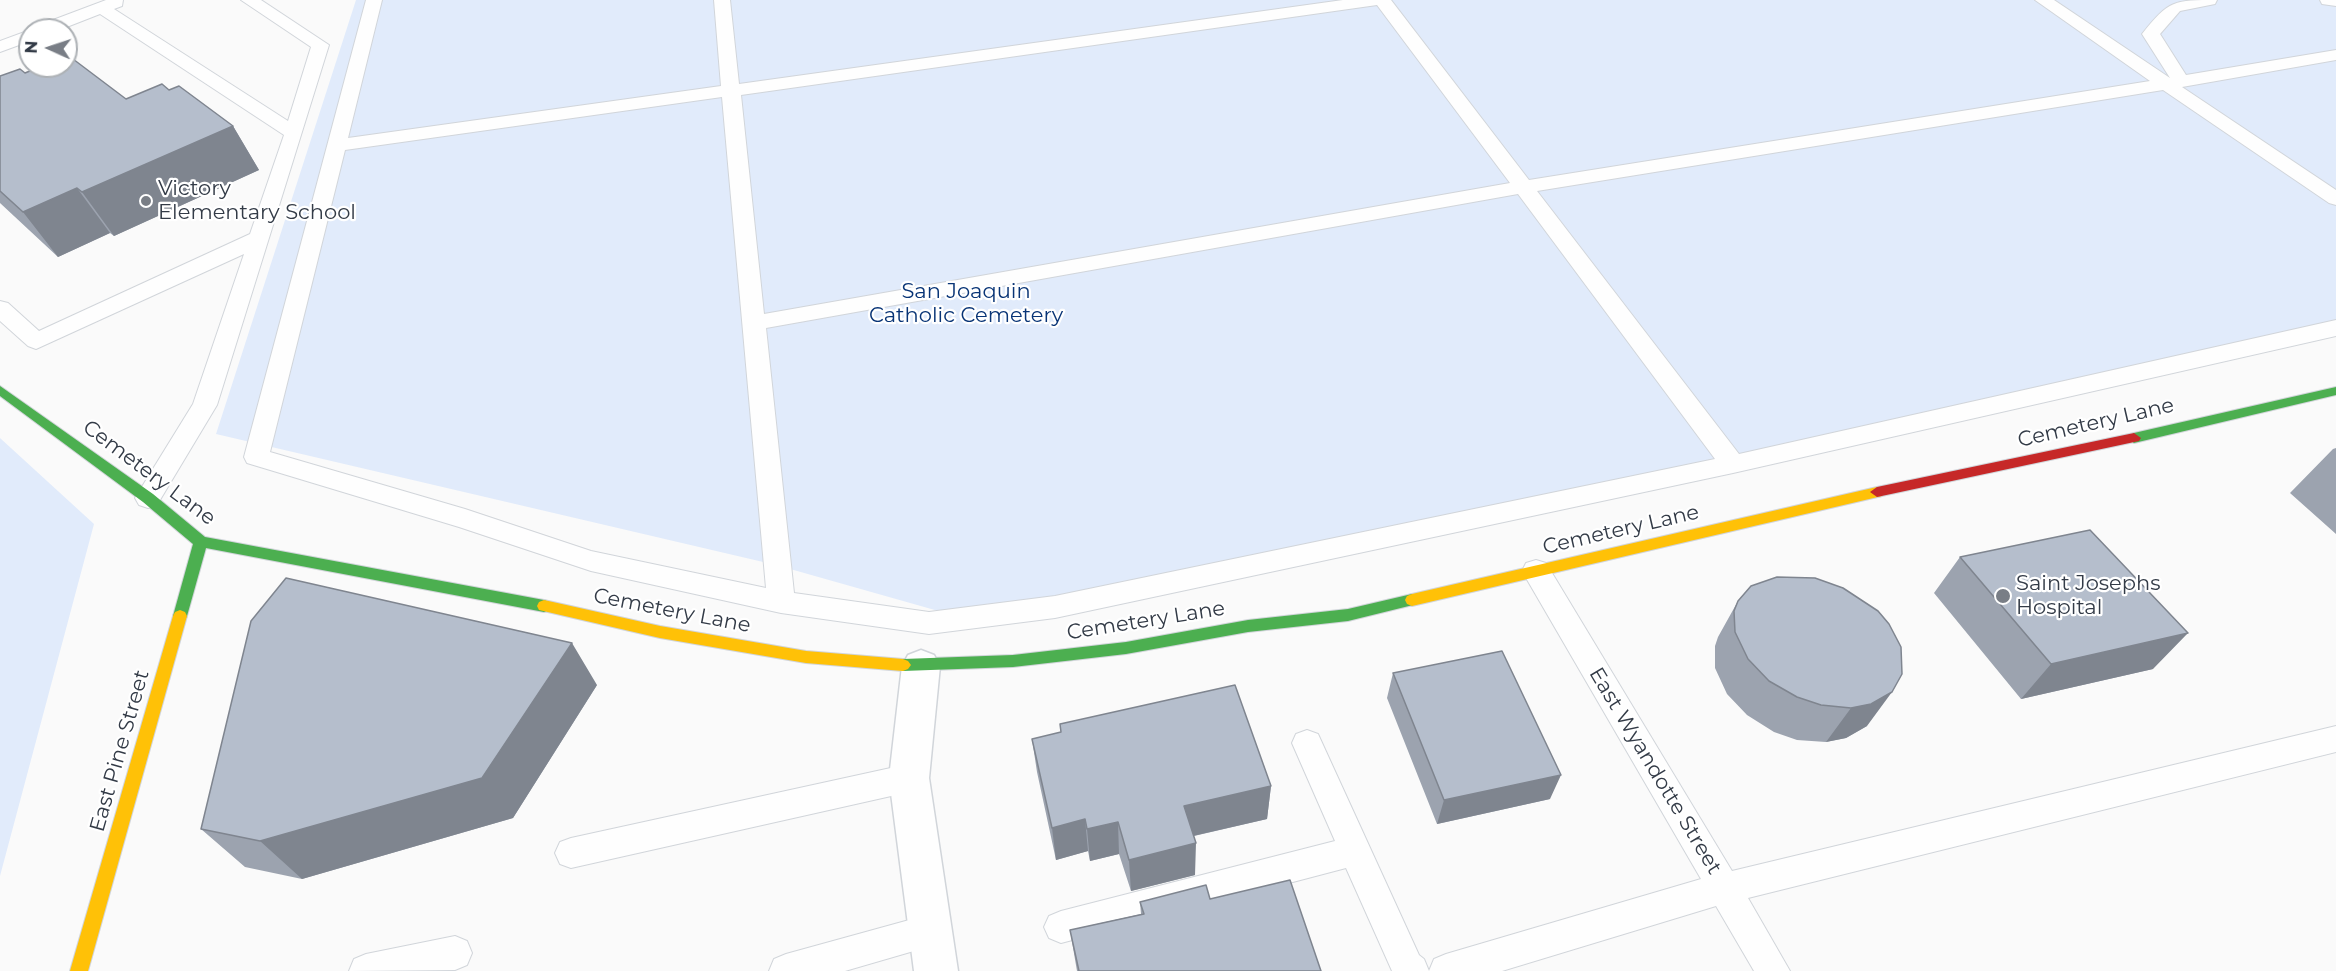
<!DOCTYPE html>
<html>
<head>
<meta charset="utf-8">
<style>
  body { margin:0 }
  #map { position:relative; width:2336px; height:971px; overflow:hidden; background:#fafafa; font-family:Montserrat,sans-serif }
  canvas { display:block }
  .north { position:absolute; left:18px; top:18px; width:60px; height:60px; box-sizing:border-box; background:#fff; border:2px solid #adb1b5; border-radius:50%; rotate:273deg; font-size:16px; font-weight:700; line-height:24px; text-align:center; color:#333b47 }
  .north::after { content:''; display:block; margin:auto; width:21px; height:27px; background:#797e86; clip-path:polygon(50% 0,100% 100%,50% 72%,0 100%) }
</style>
</head>
<body>
<div id="map">
<canvas width="2336" height="971"></canvas>
<div class="north">N</div>
</div>
<script>
const context = document.querySelector('canvas').getContext('2d');
context.lineJoin = 'round';
function fillPath(path, color) {
  context.fillStyle = color;
  context.fill(path, 'evenodd');
}
function strokePath(path, color, width, dash) {
  context.strokeStyle = color;
  context.lineWidth = width;
  context.lineCap = dash ? 'butt' : 'round';
  context.setLineDash(dash || []);
  context.stroke(path);
}
function drawText(font, color, halo, rows, align = 'center') {
  context.font = font + ' Montserrat,sans-serif';
  context.lineWidth = 4.5;
  context.setLineDash([]);
  context.textBaseline = 'middle';
  context.strokeStyle = halo;
  context.fillStyle = color;
  for (const [text, x, y, turn = 0] of rows) {
    context.save();
    context.translate(x, y);
    context.rotate((+turn || 0) * Math.PI / 180);
    context.textAlign = isNaN(turn) ? turn : align;
    if (halo) context.strokeText(text, 0, 0);
    context.fillText(text, 0, 0);
    context.restore();
  }
}
fillPath(new Path2D(`
  M356 0H2336V336L956 616 776 565 216 434Z
  M0 438 94 524 0 876Z`), '#e1ebfb');
const lane = new Path2D(`
  M106 0H123L122 6 114 9 288 121 311 47 241 0H261L329 45 217 405 157 505 148 508 139 505 135 498 193 404 244 254 36 349 28 346 0 321V301L8 303 39 331 250 234 284 135 100 14 59 30H34L37 26Z
  M366 0H382L348 138 721 86 714 0H730L739 84 1343 0H1391L1529 180 2150 81 2035 0H2054L2170 78 2142 34C2169 0 2174 0 2217 0L2215 4 2180 11 2160 34 2186 75 2336 50V60L2182 87 2336 190V205L2329 203 2163 90 1537 191 1739 454 2336 320V336L1733 473 1055 618 929 634 781 613 591 571 459 527 247 463 244 457ZM1377 5 1510 183 764 314 741 95ZM722 97 766 588 591 551 465 509 270 452 345 150ZM1518 194 1715 459 1055 596 929 612 794 593 766 328Z
  M2320 0H2336V6L2322 4Z
  M30 30V41L0 52V41Z
  M1536 560 1546 563 1732 871 2336 726V752L1748 898 1790 971H1754L1716 906 1502 971H1392L1346 868 1061 943 1049 938 1044 927 1049 916 1061 911 1335 841 1292 743 1296 734 1307 730 1318 734 1419 955 1424 959 1429 971 1434 959 1446 954 1701 879 1522 571 1526 563Z
  M909 764 920 768 924 778 920 788 909 792 571 868 560 864 555 853 560 842 571 838Z
  M931 914 943 919 948 930 943 941 931 946 845 971H769L774 959 786 954Z
  M455 936 467 941 472 953 467 965 455 970 349 971 354 959 366 954Z`);
const street = new Path2D(`
  M921 650 934 655 940 666 929 778 958 971H914L889 778 902 666 908 655Z`);
const fast = new Path2D(`
  M0 386 153 494 205 537 544 600 549 602 551 606 549 610 544 612 206 548 187 616 185 620 180 622 175 620 173 616 193 544 143 502 0 396Z
  M2336 387V395L2134 443 2127 438 2134 433Z
  M1412 594 1417 596 1419 600 1417 604 1348 621 1248 632 1126 654 1013 667 903 671 898 669 895 665 898 661 903 659 1013 655 1126 642 1248 620 1348 609Z`);
const slow = new Path2D(`
  M1877 487 1884 492 1882 496 1412 606 1407 604 1405 600 1407 596 1412 594Z
  M544 600 660 626 806 651 903 659 908 661 911 665 908 669 903 671 806 663 660 638 539 610 537 606 539 602Z
  M180 610 185 612 187 616 88 971H70L173 616 175 612Z`);
const jam = new Path2D(`
  M2134 433 2141 438 2139 441 1877 497 1870 492 1877 487Z`);
strokePath(lane, '#d1d5da', 2);
strokePath(street, '#d1d5da', 3);
strokePath(fast, '#d1d5da', 2);
strokePath(slow, '#d1d5da', 2);
strokePath(jam, '#d1d5da', 2);
fillPath(lane, '#fefefe');
fillPath(street, '#fefefe');
fillPath(fast, '#4caf50');
fillPath(slow, '#ffc107');
fillPath(jam, '#c62828');
fillPath(new Path2D(`
  M25 73 126 99 169 90 233 126 259 170 114 236 110 233 58 257 0 203V76Z
  M2336 448V534L2290 493 2333 449Z
  M1960 557 2153 669 2021 699 1934 593Z
  M1751 586 1867 726 1846 738 1826 742 1797 740 1774 732 1747 715 1727 694 1715 668V646L1718 637 1738 601Z
  M1393 673 1550 799 1437 824 1387 698Z
  M597 685 513 818 302 879 245 867 201 829Z
  M1032 739 1271 786 1267 819 1194 836 1195 875 1131 891 1119 854 1090 861 1088 851 1056 860 1037 772Z
  M1210 899 1321 971H1077L1070 930 1141 914 1140 902Z`), '#9ca3af');
fillPath(new Path2D(`
  M233 126 259 170 114 236 82 192Z
  M77 188 110 233 58 257 23 212Z
  M2188 633 2153 669 2021 699 2051 664Z
  M572 643 597 685 513 818 302 879 260 841Z
  M1892 692 1867 726 1846 738 1826 742 1851 708Z
  M1561 775 1550 799 1437 824 1444 800Z
  M1271 786 1267 819 1184 838V806Z
  M1085 819 1088 851 1056 860 1052 828Z
  M1118 822 1119 854 1090 861 1087 829Z
  M1196 843 1195 875 1131 891 1129 860Z`), '#7f858f');
const building = new Path2D(`
  M69 56 126 99 162 84 169 90 179 86 233 126 82 192 77 188 23 212 0 191V76L20 69 25 73 42 66H66V57Z
  M2090 530 2188 633 2051 664 1960 557Z
  M1777 577 1815 578 1843 588 1878 611 1889 624 1901 647 1902 674 1892 692 1871 704 1851 708 1821 705 1797 697 1769 681 1748 659 1735 632 1734 611 1738 601 1751 586Z
  M286 578 572 643 482 778 260 841 201 829 251 621Z
  M1502 651 1561 775 1444 800 1393 673Z
  M1235 685 1271 786 1184 806 1196 843 1129 860 1118 822 1087 829 1085 819 1052 828 1032 739 1061 732 1060 724Z
  M1290 880 1321 971H1079L1070 930 1144 914 1140 902 1206 885 1210 899Z`);
fillPath(building, '#b5becc');
strokePath(building, '#7f858f', 1.5);
for (const [x, y, r, color] of [
  [146,201,6,"#797e86"],
  [2003,596,8,"#797e86"]
]) {
  const dot = new Path2D();
  dot.arc(x, y, r, 0, 2 * Math.PI);
  context.fillStyle = color;
  context.fill(dot);
  strokePath(dot, '#fff', 2);
}
drawText('21px', '#333b47', '#fff', [
  ["Victory",158,189],
  ["Elementary School",158,213],
  ["Saint Josephs",2016,584],
  ["Hospital",2016,608]
], 'left');
drawText('21px', '#083476', '#fff', [
  ["San Joaquin",966,292],
  ["Catholic Cemetery",966,316]
]);
drawText('21px', '#333b47', '#fff', [
  ["Cemetery Lane",2096,423,-13],
  ["Cemetery Lane",149,473,37],
  ["Cemetery Lane",1621,530,-13],
  ["Cemetery Lane",672,611,11],
  ["Cemetery Lane",1146,621,-9],
  ["East Pine Street",120,751,-74],
  ["East Wyandotte Street",1655,771,59]
]);
</script>
</body>
</html>
